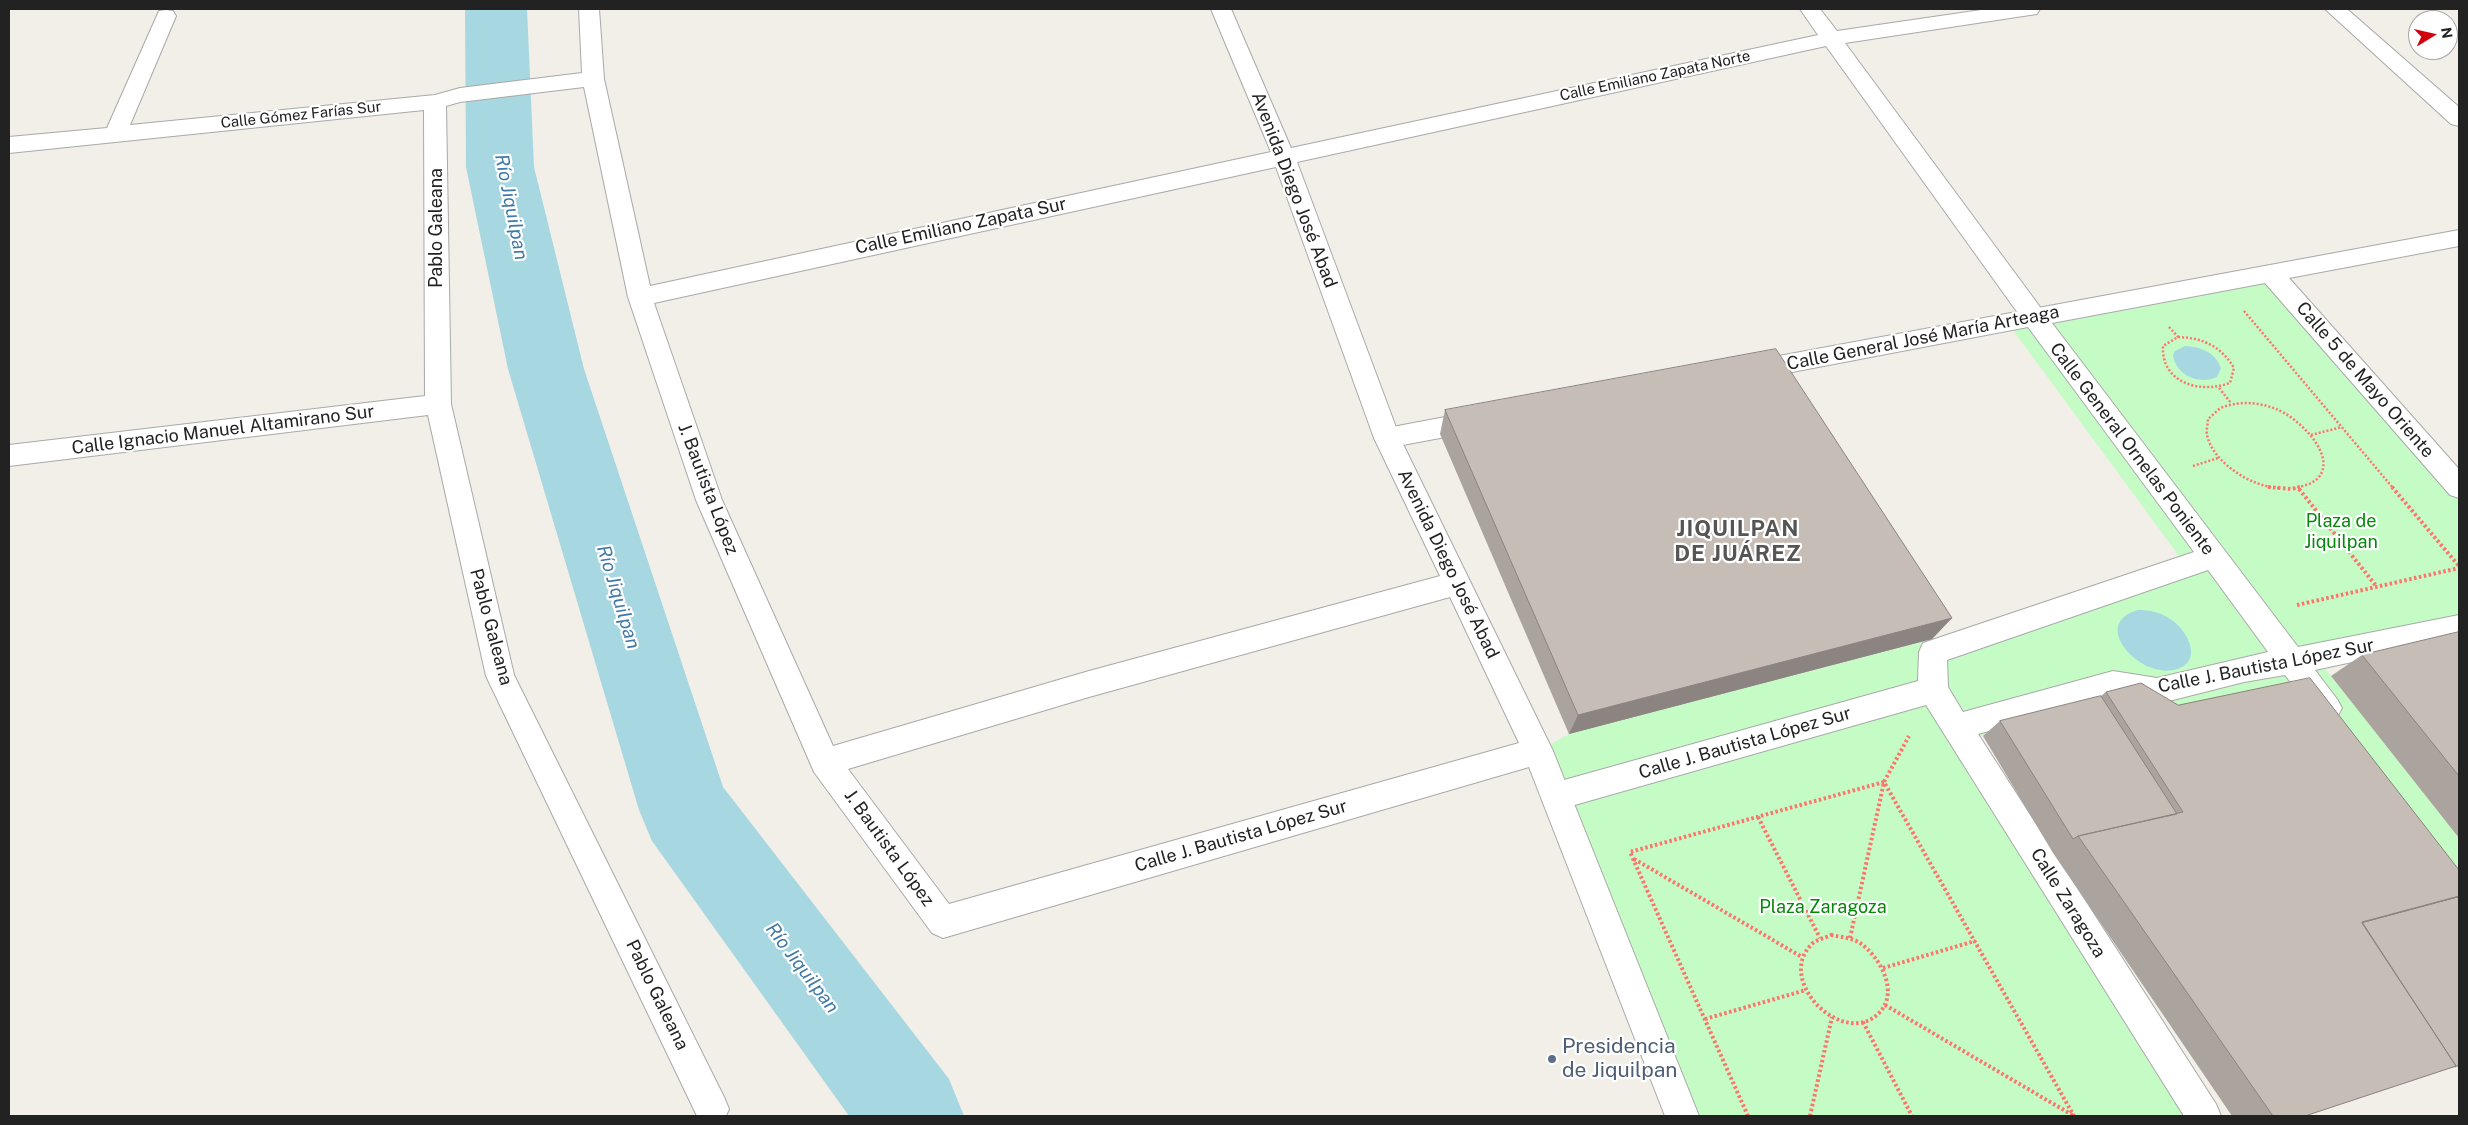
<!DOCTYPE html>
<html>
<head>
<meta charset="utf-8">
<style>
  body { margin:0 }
  #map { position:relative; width:2468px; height:1125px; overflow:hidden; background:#f2eee8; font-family:"Public Sans",sans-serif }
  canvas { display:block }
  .frame { position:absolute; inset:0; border:10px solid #222; pointer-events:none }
  .north { position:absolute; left:2408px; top:10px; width:50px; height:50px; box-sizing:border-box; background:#fff; border:1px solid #a7a7a7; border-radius:50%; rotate:81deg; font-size:14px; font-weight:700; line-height:20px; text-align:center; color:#222 }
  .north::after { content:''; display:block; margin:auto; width:18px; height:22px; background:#d3000c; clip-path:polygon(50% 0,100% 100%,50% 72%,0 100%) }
</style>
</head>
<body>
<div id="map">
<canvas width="2468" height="1125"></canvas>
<div class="frame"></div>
<div class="north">N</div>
</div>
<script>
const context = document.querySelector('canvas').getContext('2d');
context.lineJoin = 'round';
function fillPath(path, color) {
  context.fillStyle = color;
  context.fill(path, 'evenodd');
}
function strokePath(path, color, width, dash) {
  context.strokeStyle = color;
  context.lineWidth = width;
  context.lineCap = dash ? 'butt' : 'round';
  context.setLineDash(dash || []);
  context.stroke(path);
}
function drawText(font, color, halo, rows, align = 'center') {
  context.font = font + ' "Public Sans",sans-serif';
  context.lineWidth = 4.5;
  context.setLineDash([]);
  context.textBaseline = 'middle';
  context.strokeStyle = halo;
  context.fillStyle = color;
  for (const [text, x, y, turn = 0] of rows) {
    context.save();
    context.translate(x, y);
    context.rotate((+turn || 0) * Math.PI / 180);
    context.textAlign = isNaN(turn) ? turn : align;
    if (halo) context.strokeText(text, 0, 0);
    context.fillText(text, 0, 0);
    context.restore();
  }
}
fillPath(new Path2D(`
  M2270 273 2459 487V627L2316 657 2459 838V935L2082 712 1965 740 2204 1116H1681L1538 751 1569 734 1933 639 2179 556 2007 322Z`), '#c5fcc6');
fillPath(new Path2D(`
  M2185 346C2201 347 2215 352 2221 368L2217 377C2200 385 2176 376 2173 355L2175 351Z
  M2138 610C2150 610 2160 612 2170 619 2187 629 2204 661 2177 669 2142 681 2088 624 2138 610Z`), '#a7d7e1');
fillPath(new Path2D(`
  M465 9H527L534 167 584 369 723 787 949 1079 964 1116H849L652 841 639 810 508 369 466 167Z`), '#a7d7e1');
const pedestrian = new Path2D(`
  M2459 230V246L2289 278 2459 469V498L2450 495 2265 283 2052 323 2298 647 2459 615V639L2315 670 2337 699 2342 708 2337 717 2327 721 2317 717 2285 675 2244 682 2157 704 2113 697 1978 734 2216 1104 2221 1116H2184L1926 705 1557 810 1546 806 1542 796 1546 786 1557 782 1918 681 1919 652 1923 643 2194 552 2028 327 1750 380 1741 377 1737 370 1741 363ZM2208 570 2268 652 2157 678 2113 671 1963 712 1948 687 1947 660Z
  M1477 411 1486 414 1490 421 1486 428 1477 431 1387 448 1378 445 1374 438 1378 431 1387 428Z`);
const minor = new Path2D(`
  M579 9H599L604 79 650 286 1271 152 1211 9H1231L1291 148 1818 35 1800 9H1820L1837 31 1988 9H2040L2037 14 2030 15 1845 43 2043 311 2046 317 2043 323 2034 326 2025 323 1826 46 1297 162 1400 438 1553 751 1699 1116H1665L1529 767 943 938 932 933 814 772 696 500 628 297 584 87 460 102 446 106 451 404 514 675 724 1097 729 1109 726 1116H697L486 676 428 415 9 466V445L425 396 424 110 9 153V137L107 128 159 11 166 10 173 11 176 16 130 125 435 95 460 88 582 73ZM1276 167 1374 438 1440 576 1089 671 833 746 722 500 654 303ZM1450 597 1519 743 949 904 848 769 1089 697Z
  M2325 9H2347L2459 107V126L2451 124Z`);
strokePath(pedestrian, '#a9a9a9', 2);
strokePath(minor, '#a9a9a9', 2);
strokePath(new Path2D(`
  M2244 311 2393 488
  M2169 327 2178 337
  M2178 337C2203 338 2221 346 2234 368L2230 383C2200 394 2161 383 2163 346Z
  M2219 388 2231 403
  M2311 435 2342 427
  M2193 466 2218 458
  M2279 488C2252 487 2213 463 2207 435 2206 430 2208 424 2208 419 2213 415 2218 409 2223 407 2241 401 2258 402 2276 409 2296 416 2337 454 2319 477 2313 484 2303 486 2295 488`), '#ff736c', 2.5, [2, 2]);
strokePath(new Path2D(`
  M2268 487 2292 489 2300 487
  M2392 487 2459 566
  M2299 489 2377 587
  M2297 605 2459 568
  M1758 817 1820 938
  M1634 859 1802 957
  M1831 935C1841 937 1852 938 1860 943 1880 957 1899 991 1880 1012 1845 1050 1775 982 1811 945 1815 940 1825 938 1831 935Z
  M1850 938 1884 782 1909 736
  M1883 968 1975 941
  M1885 1005 2074 1116
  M1705 1019 1806 990
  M1863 1022 1912 1116
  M1748 1116 1630 852 1884 782 2074 1116
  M1810 1116 1832 1017`), '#ff736c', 4, [2.5, 2.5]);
fillPath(pedestrian, '#fff');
fillPath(minor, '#fff');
fillPath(new Path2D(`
  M1445 410 1952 618 1932 639 1569 734 1440 434Z
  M2459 632V838L2331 676 2362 655Z
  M2106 692 2459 896V1066L2448 1069 2305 1116H2232L2053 853 1983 736 2000 721 2101 696Z`), '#aba39d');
fillPath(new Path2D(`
  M1952 618 1932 639 1569 734 1578 715Z
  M2459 896V899L2357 929 2362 922Z`), '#8b8480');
const building = new Path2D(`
  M1776 349 1952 618 1578 715 1445 410Z
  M2459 632V776L2362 655Z
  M2310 678 2459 870V896L2362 922 2456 1066 2305 1116H2273L2078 836 2183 812 2106 692 2141 683 2178 705Z
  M2101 696 2177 814 2078 836 2073 839 2000 721Z
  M2459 897V1065L2455 1067 2456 1066 2362 923Z`);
fillPath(building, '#c7bdb7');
strokePath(building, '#8b8480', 1);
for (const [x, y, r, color] of [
  [1552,1059,5,"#5c6f8a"]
]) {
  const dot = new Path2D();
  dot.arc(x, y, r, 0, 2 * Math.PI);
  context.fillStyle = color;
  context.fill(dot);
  strokePath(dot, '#fff', 2);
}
drawText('15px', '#222', '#fff', [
  ["Calle Emiliano Zapata Norte",1655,76,-12],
  ["Calle Gómez Farías Sur",301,115,-6]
]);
drawText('18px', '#222', '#fff', [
  ["Avenida Diego José Abad",1294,190,69],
  ["Calle Emiliano Zapata Sur",961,226,-12],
  ["Pablo Galeana",436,228,-90],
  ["Calle General José María Arteaga",1923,338,-11],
  ["Calle 5 de Mayo Oriente",2365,380,49],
  ["Calle Ignacio Manuel Altamirano Sur",223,430,-7],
  ["Calle General Ornelas Poniente",2132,449,53],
  ["J. Bautista López",708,489,69],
  ["Avenida Diego José Abad",1448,564,64],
  ["Pablo Galeana",491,627,75],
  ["Calle J. Bautista López Sur",2266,666,-11],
  ["Calle J. Bautista López Sur",1745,743,-16],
  ["Calle J. Bautista López Sur",1241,836,-16],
  ["J. Bautista López",889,848,54],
  ["Calle Zaragoza",2068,903,58],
  ["Pablo Galeana",657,995,64]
]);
drawText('18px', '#07880b', '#fff', [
  ["Plaza de",2341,521],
  ["Jiquilpan",2341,542],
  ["Plaza Zaragoza",1823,907]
]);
drawText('italic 19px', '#427aa6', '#fff', [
  ["Río Jiquilpan",511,207,79],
  ["Río Jiquilpan",618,597,73],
  ["Río Jiquilpan",802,968,53]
]);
drawText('21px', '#4e5e75', '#fff', [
  ["Presidencia",1562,1047],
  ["de Jiquilpan",1562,1071]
], 'left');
context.letterSpacing = '1px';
drawText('bold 22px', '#555', '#fff', [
  ["JIQUILPAN",1738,529],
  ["DE JUÁREZ",1738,554]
]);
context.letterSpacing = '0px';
</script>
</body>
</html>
